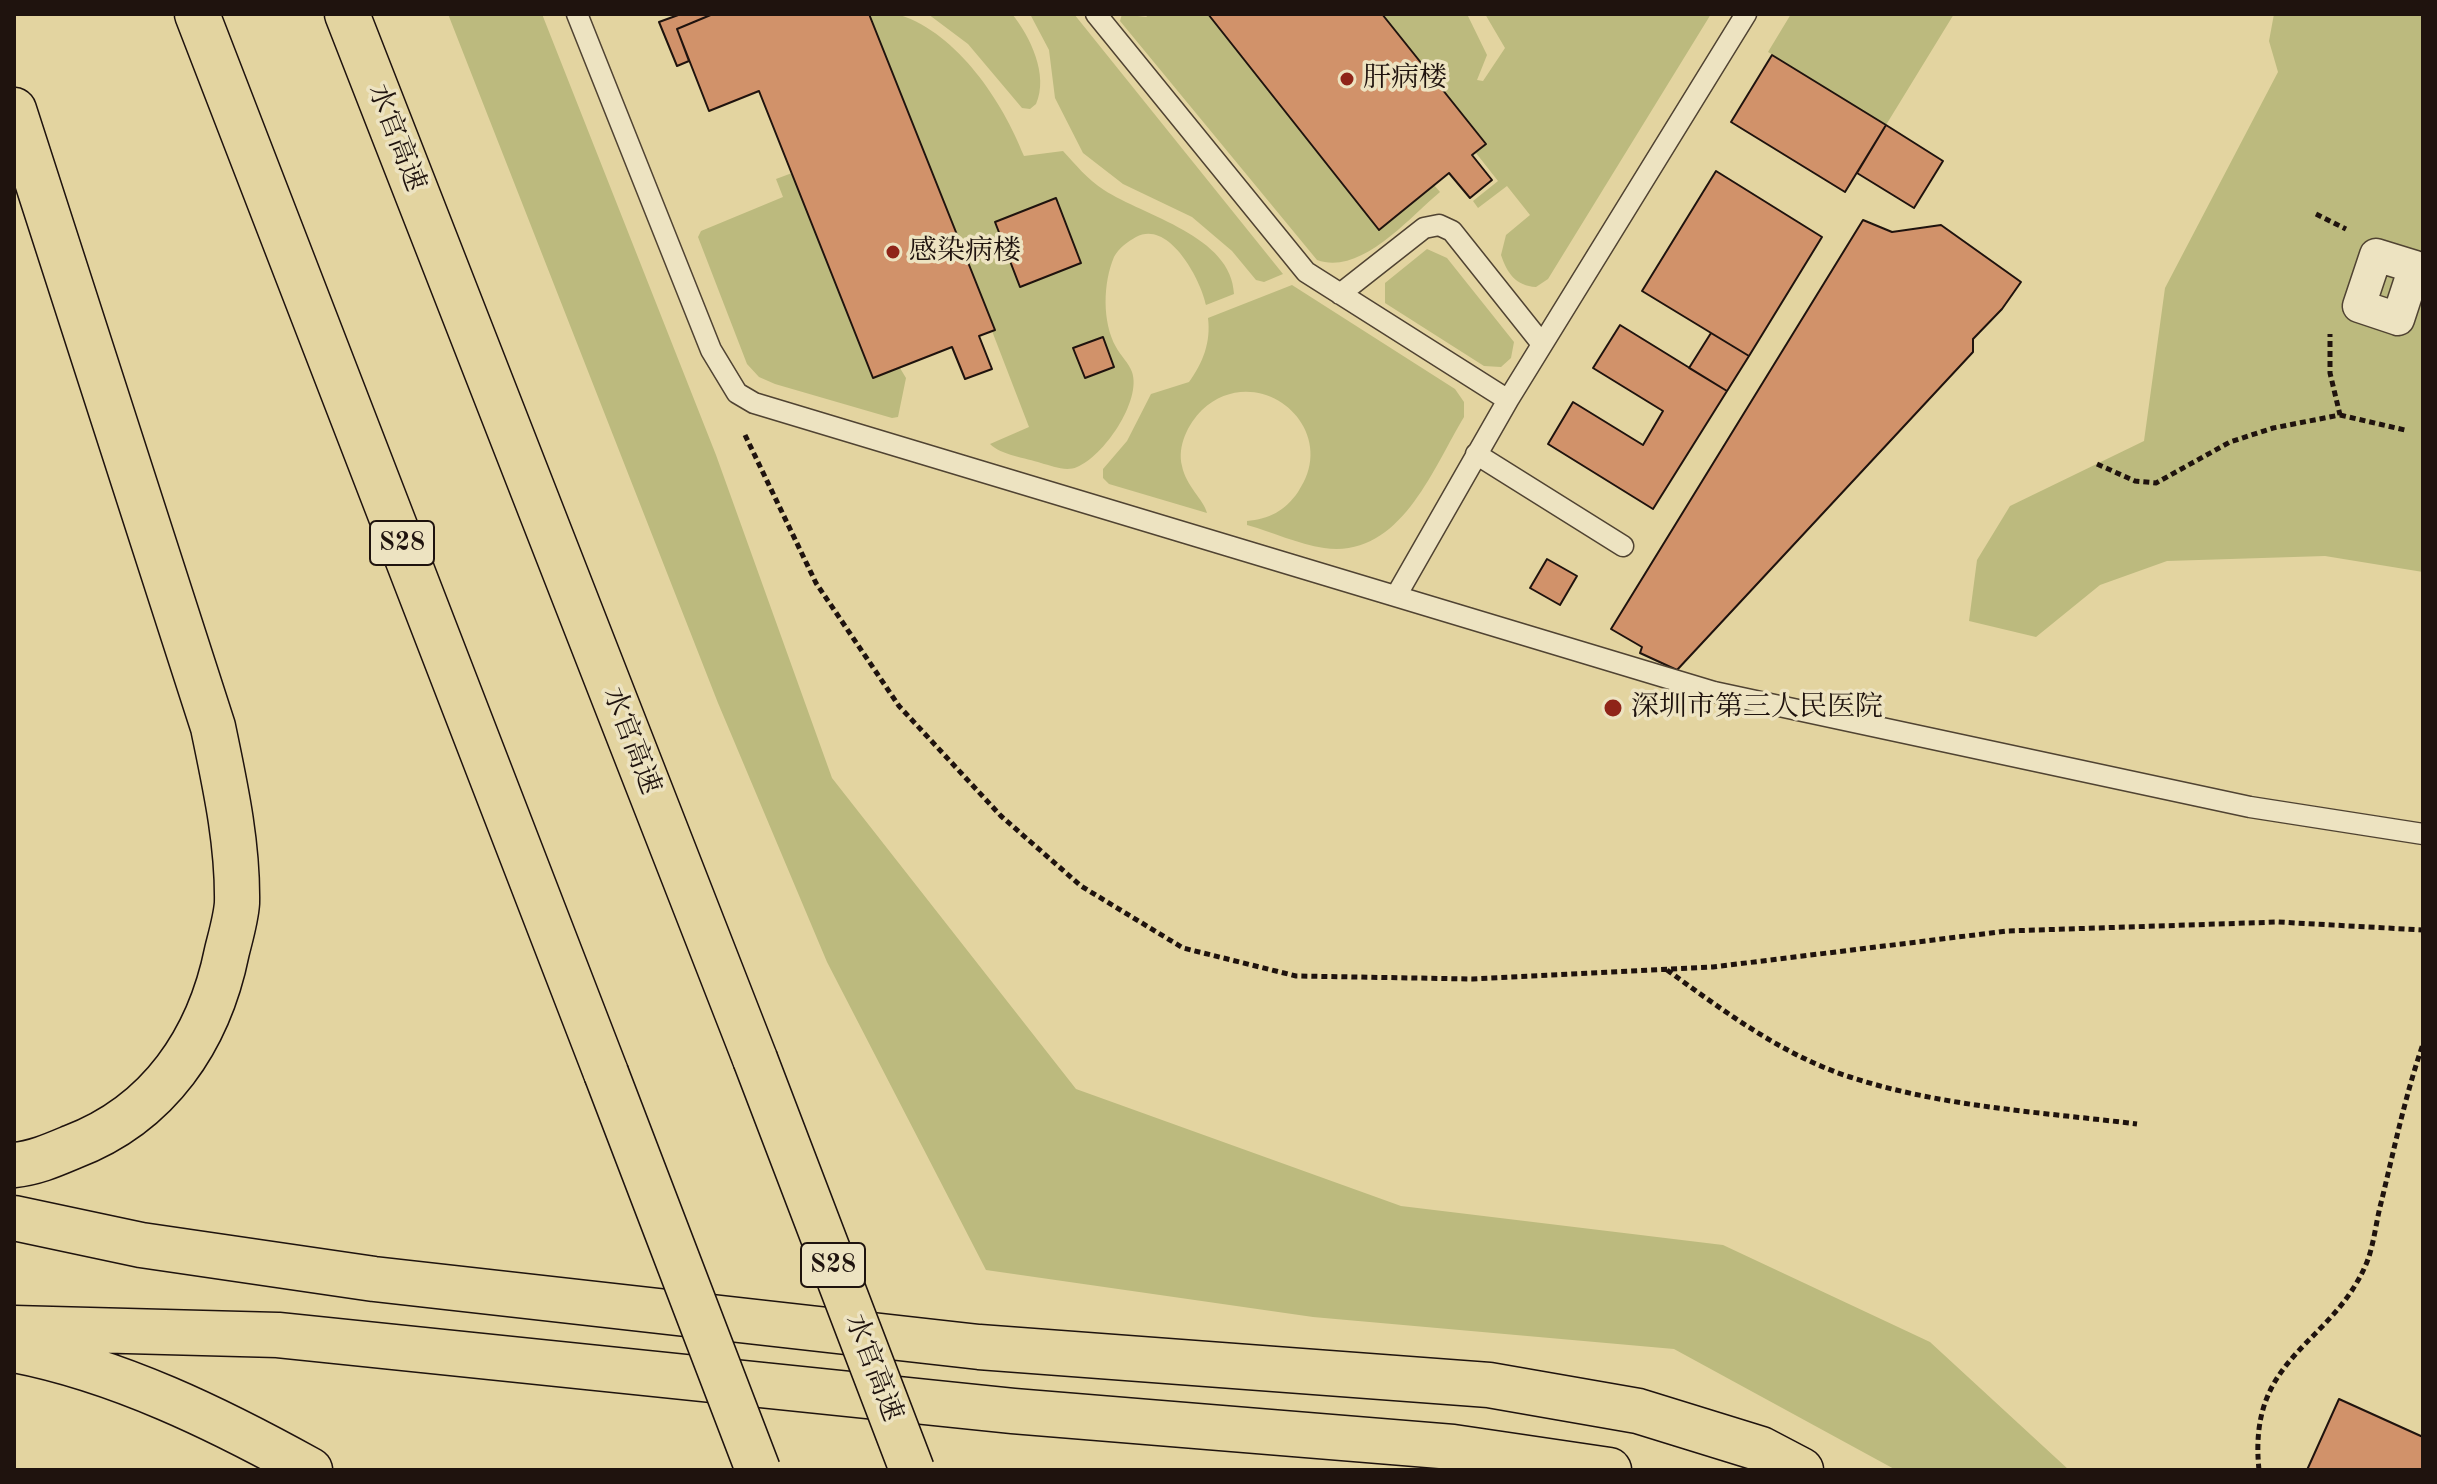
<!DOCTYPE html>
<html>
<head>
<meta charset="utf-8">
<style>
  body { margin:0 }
  #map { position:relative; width:2437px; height:1484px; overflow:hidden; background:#e3d4a0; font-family:"Old Standard TT",serif }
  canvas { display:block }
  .frame { position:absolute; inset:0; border:16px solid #1f130e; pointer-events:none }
</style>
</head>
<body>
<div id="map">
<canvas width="2437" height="1484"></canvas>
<div class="frame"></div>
</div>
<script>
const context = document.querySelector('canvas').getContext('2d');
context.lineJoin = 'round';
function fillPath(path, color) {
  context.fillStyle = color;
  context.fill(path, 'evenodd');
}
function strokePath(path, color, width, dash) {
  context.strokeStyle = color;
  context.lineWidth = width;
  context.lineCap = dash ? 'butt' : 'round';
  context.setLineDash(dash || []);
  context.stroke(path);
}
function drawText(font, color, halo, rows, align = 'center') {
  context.font = font + ' "Old Standard TT","Noto Serif SC",serif';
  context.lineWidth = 7;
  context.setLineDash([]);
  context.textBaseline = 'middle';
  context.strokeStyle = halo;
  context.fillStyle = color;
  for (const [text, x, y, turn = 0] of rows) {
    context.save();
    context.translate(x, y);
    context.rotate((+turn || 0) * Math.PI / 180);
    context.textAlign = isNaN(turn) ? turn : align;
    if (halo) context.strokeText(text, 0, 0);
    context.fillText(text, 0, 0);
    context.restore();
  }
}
fillPath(new Path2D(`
  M448 14H542L716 455 832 778 1076 1089 1401 1206 1723 1245 1930 1342 2069 1470H1896L1674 1349 1313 1317 986 1270 827 962 718 703Z
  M869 14C878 14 891 12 900 15 958 34 1003 102 1024 156L1063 151C1076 165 1087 179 1104 190 1144 216 1232 236 1234 294L1206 305C1201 280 1169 219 1136 237 1127 242 1119 248 1114 257 1103 283 1102 322 1116 347 1120 355 1129 363 1132 372 1142 401 1103 457 1077 467 1066 472 1052 466 1041 463 1026 458 1001 455 990 444L1029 427 992 331 995 329Z
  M928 14H1012C1030 36 1049 75 1036 104L1030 109 1022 108 968 44Z
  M1030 14H1074L1283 274 1264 282 1256 280 1232 251 1192 217 1123 184 1083 153 1055 98 1049 50Z
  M1122 14 1146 17 1150 14H1208L1379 229 1434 185 1440 192C1408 219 1360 276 1317 260L1120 21Z
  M1382 14H1467L1487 55 1477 80 1483 81 1505 48 1485 14H1711L1548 279 1536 287C1516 286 1507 273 1501 255L1506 235 1530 215 1507 186 1478 208 1473 201 1498 181 1476 153 1486 144Z
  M1791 14H1954L1886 125 1768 52Z
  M2274 14H2423V572L2325 556 2167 561 2100 585 2036 637 1969 621 1977 560 2010 506 2144 441 2165 288 2278 72 2269 41Z
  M792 173 873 377 900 368 906 378 898 417 892 418 775 384 759 377 747 364 698 237 701 231 783 197 776 179Z
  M1427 249 1447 258 1514 342 1511 358 1501 367 1484 366 1385 303V283Z
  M1292 285 1455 389 1464 402V417C1432 470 1400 559 1324 548 1298 544 1272 532 1247 525V521C1269 519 1285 511 1298 492 1343 428 1258 358 1202 410 1188 424 1177 446 1182 466 1186 486 1204 500 1207 513L1109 484 1103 478V469L1127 441 1151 394 1189 382C1203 363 1211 342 1208 318Z`), '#bcba7e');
const building = new Path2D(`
  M681 14H713L677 29 689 61 677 66 659 22Z
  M713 14H869L995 330 979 336 992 369 965 379 952 347 873 378 759 91 709 111 677 29Z
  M1208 14H1382L1486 144 1472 155 1492 180 1470 198 1449 173 1379 230Z
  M1772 55 1886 125 1845 192 1731 122Z
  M1886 125 1943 161 1914 208 1857 173Z
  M1716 171 1822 237 1749 356 1642 291Z
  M1056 198 1081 263 1020 287 995 222Z
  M1863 220 1892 232 1941 225 2021 282 2002 309 1973 339V352L1677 670 1640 653 1642 647 1611 629Z
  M1620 325 1727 391 1653 509 1548 444 1573 402 1643 445 1663 411 1593 368Z
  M1711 333 1749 356 1727 391 1689 368Z
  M1103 337 1114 367 1085 378 1073 348Z
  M1547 559 1577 576 1560 605 1530 588Z
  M2339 1399 2423 1437V1470H2307Z`);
fillPath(building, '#d1926a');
strokePath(building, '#1f130e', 2);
const service = new Path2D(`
  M577 14 711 350 737 393 754 403 1714 692 2250 807 2423 834
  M1096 14 1306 272 1508 400
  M1340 294 1424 228 1439 225 1452 231 1542 344
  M1476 454 1623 546
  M1396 596 1508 400 1746 14`);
const pedestrian = new Path2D(`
  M2376 255 2415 267 2398 319 2359 306Z`);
const motorway = new Path2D(`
  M197 14 606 1073
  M347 14 755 1059
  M14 110 213 727C225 785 238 843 237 903 236 918 231 935 227 951 209 1040 159 1114 72 1147 53 1155 35 1163 14 1165
  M14 1218 141 1245 374 1279 979 1347 1489 1385 1638 1411 1761 1449 1801 1470
  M14 1328 278 1335 1013 1411 1453 1447 1609 1470
  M14 1350C118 1370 218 1419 310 1470`);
strokePath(service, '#504332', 23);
strokePath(pedestrian, '#504332', 35);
strokePath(motorway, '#1f130e', 47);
strokePath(new Path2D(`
  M2316 214 2346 229
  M2340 415 2405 430
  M745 435 816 583 899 706 1001 816 1081 886 1183 948 1296 976 1473 979 1713 967 2007 931 2278 922 2423 930
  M2097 464 2135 481 2156 483 2230 442 2273 428 2340 415 2330 373V334
  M1667 970C1724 1011 1782 1055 1850 1077 1942 1107 2041 1112 2137 1124
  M2259 1470C2247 1354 2332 1347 2367 1262 2374 1244 2376 1222 2381 1203 2394 1150 2405 1096 2423 1044`), '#1f130e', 5, [6, 4]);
strokePath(service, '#ede3c1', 20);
strokePath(pedestrian, '#ede3c1', 32);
strokePath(motorway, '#e3d4a0', 44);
const motorwayBridge = new Path2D(`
  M755 1059 912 1470
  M606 1073 758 1470`);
strokePath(motorwayBridge, '#1f130e', 47, []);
strokePath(motorwayBridge, '#e3d4a0', 44);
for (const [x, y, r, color] of [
  [1347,79,8,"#8f2418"],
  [893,252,8,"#8f2418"],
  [1613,708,10,"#8f2418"]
]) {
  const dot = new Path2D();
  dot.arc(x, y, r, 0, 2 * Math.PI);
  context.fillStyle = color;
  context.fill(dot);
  strokePath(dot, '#ede3c1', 3);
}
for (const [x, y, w] of [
  [402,543,64],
  [833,1265,64]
]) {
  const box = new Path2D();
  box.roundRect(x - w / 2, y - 22, w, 44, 6);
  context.fillStyle = '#ede3c1';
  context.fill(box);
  strokePath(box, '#1f130e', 2);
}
drawText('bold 26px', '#1f130e', null, [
  ["S28",402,543],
  ["S28",833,1265]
]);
drawText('28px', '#1f130e', '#ede3c1', [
  ["肝病楼",1363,79],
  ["感染病楼",909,252],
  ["深圳市第三人民医院",1631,708]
], 'left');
drawText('28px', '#1f130e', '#ede3c1', [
  ["水官高速",396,138,69],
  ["水官高速",631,741,69],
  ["水官高速",873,1368,69]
]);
</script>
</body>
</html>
